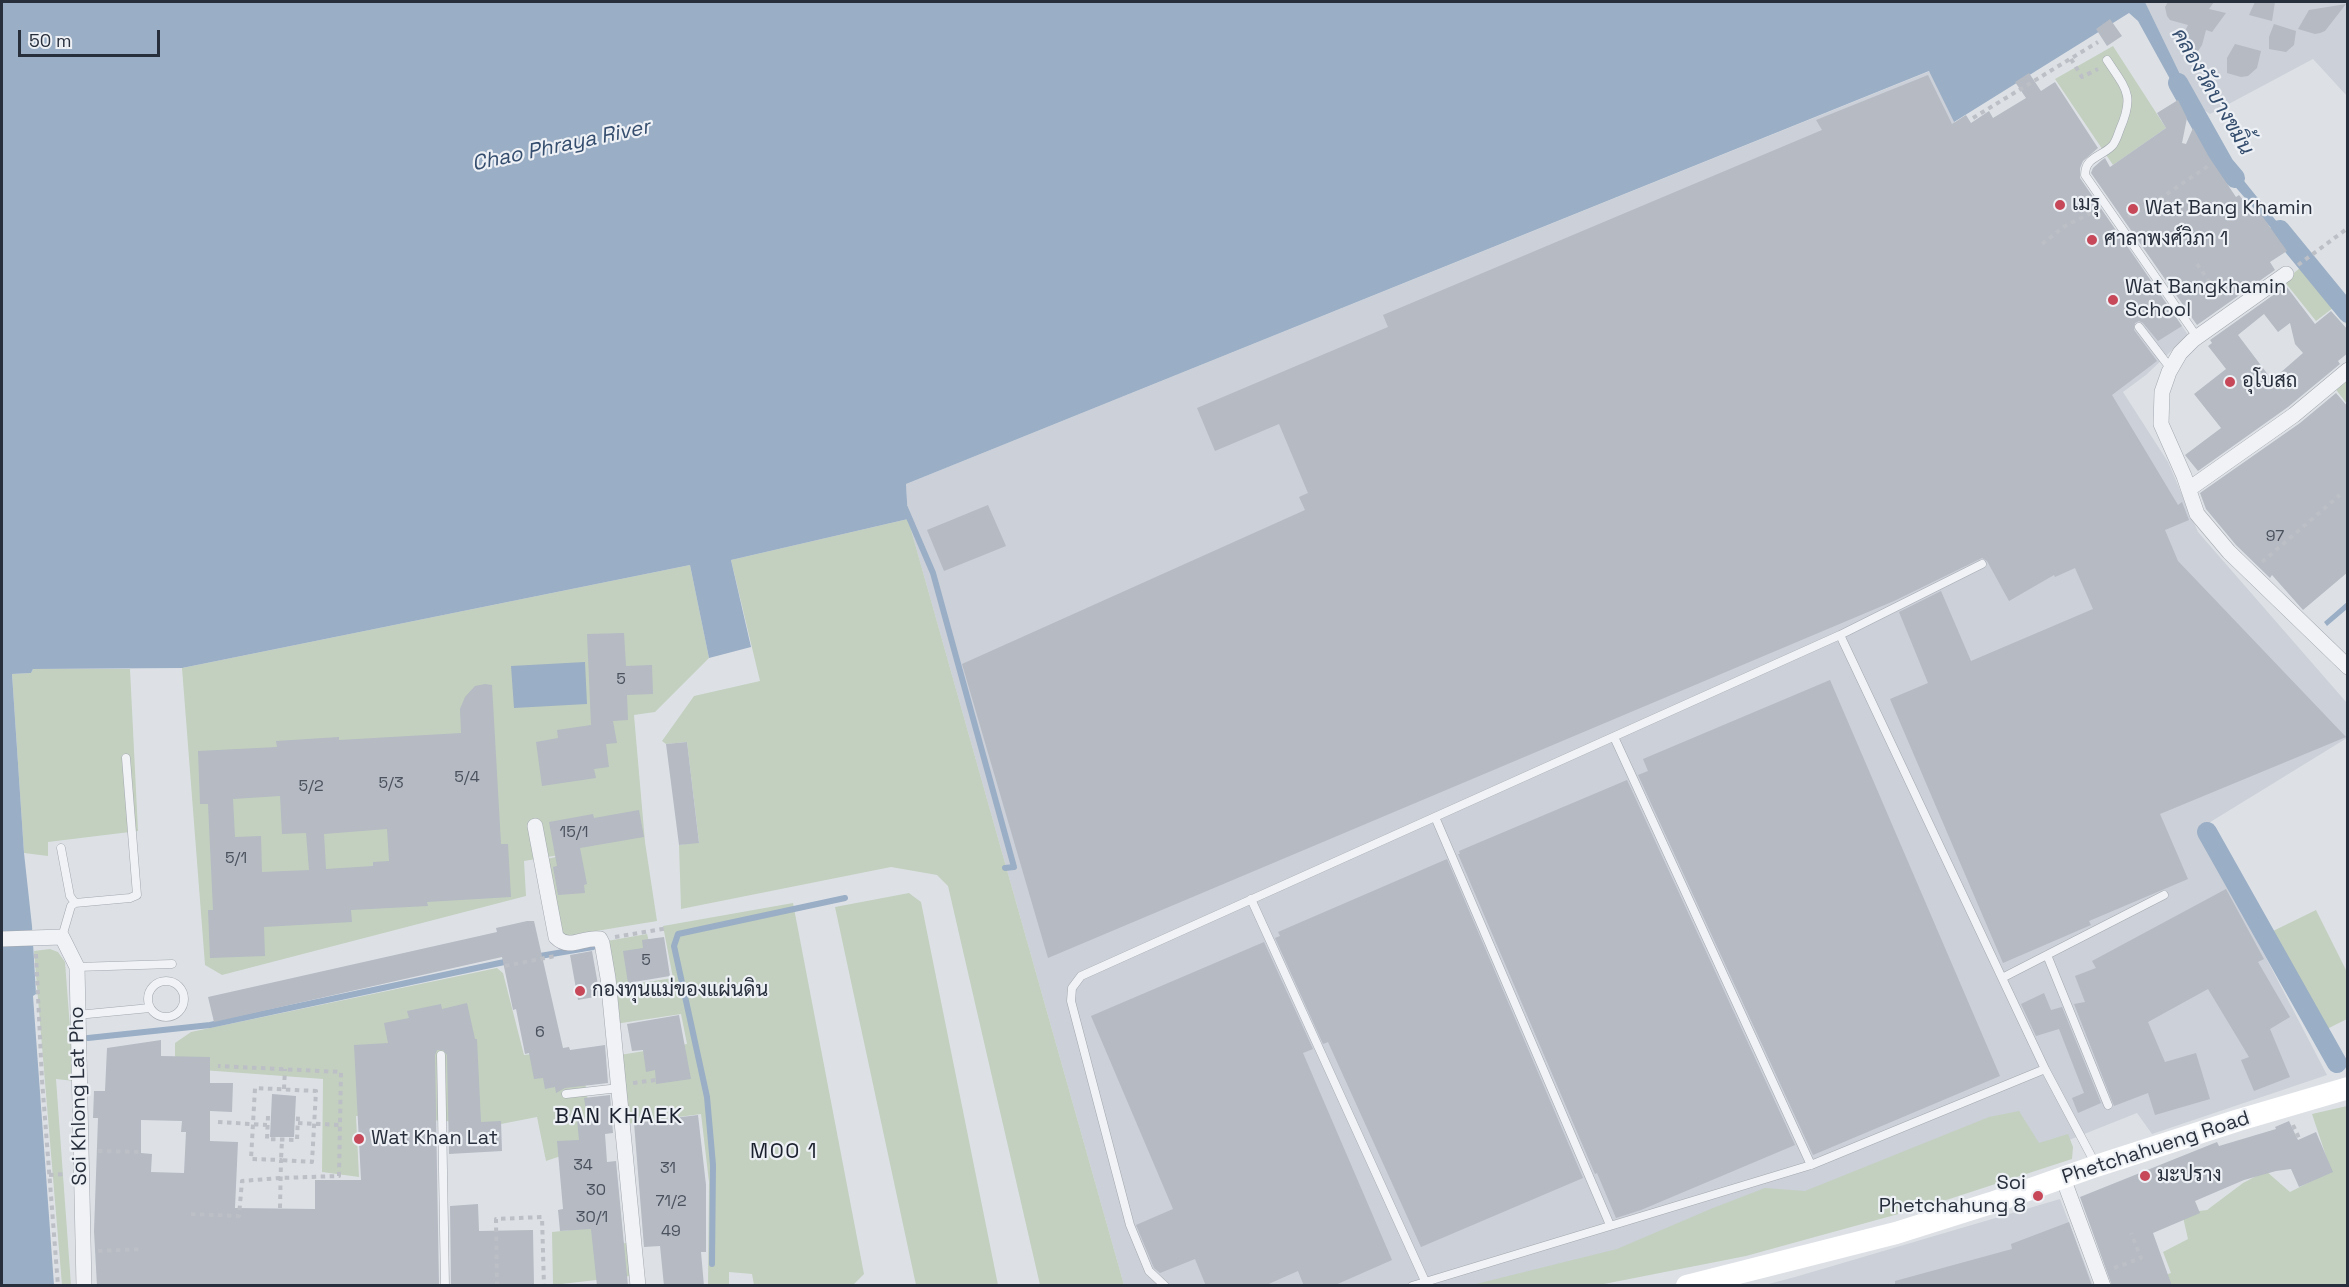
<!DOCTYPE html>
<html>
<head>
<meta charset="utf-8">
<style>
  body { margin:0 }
  #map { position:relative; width:2349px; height:1287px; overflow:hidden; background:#dde1e6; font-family:"Space Grotesk",sans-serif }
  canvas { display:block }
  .frame { position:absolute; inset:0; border:3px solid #282f3c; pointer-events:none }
  .scale { position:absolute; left:18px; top:30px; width:142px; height:27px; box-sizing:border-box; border:3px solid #282f3c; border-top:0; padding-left:8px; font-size:18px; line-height:21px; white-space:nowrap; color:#282f3c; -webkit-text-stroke:4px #edf0f4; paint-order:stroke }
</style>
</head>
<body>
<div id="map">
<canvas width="2349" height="1287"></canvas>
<div class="frame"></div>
<div class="scale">50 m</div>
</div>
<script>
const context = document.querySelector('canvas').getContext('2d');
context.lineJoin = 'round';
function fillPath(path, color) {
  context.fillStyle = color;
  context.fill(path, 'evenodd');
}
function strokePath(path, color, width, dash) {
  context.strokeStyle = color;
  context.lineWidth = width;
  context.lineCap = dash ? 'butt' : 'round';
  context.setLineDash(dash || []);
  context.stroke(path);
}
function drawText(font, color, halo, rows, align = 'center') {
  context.font = font + ' "Space Grotesk",Sarabun,sans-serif';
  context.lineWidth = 4.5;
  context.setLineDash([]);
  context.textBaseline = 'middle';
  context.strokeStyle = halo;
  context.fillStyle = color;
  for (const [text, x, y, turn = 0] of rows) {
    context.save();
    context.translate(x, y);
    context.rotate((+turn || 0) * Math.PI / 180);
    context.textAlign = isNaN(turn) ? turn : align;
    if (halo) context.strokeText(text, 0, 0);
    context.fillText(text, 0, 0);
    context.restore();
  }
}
fillPath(new Path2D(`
  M2145 2H2347V96L2313 59 2210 114 2194 103Z
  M1930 71 1954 122 2046 260H2080L2119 233 2188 335 2146 375 2123 392 2168 462 2198 532 2347 703V738L2199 829 2327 1075 2152 1134 2137 1113 2054 1146 1531 1285H1124L908 519 906 484Z
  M2060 1199 2093 1285 1761 1286 1795 1277Z`), '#ccd0d8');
fillPath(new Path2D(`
  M2113 46 2166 128 2113 165 2055 79Z
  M2298 248 2347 306V325L2333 308 2316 321 2284 281 2300 268 2288 254Z
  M2347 376V404L2334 387Z
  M908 519 1124 1285H1040L948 886 937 875 891 867 681 909 679 845 699 842 687 742 666 744 662 741 694 696 760 681 731 560Z
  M690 565 709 658 655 712 634 715 645 842 657 921 566 936 562 933 547 859 577 852 524 861 526 896 222 975 205 965 182 668Z
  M33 669H130L138 831 48 842V856L24 853 12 674 31 673Z
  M909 893 921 902 998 1285H916L835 907Z
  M793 903 864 1274 853 1285H754L752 1274 729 1272V1285H708L709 1182 701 1114 626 1124 620 1055 687 1044 681 1014 615 1024 607 941 647 934 651 949 630 952 634 984 673 978 663 926Z
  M2316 910 2347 972V1019L2323 1031 2273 931Z
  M50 949 58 952 65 962 74 1081 56 1079 71 1285H62L34 951Z
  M497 968 503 973 524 1055 532 1054 585 1081 594 1145 546 1161 537 1117 501 1124 356 1116 359 1177 322 1172 323 1079 175 1068V1043L191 1032Z
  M2347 1106V1285L2131 1286 2171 1273 2163 1252 2188 1239 2182 1213 2207 1210 2243 1183 2266 1171 2290 1192 2331 1171 2312 1114Z
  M2019 1111 2039 1143 2068 1134 2073 1147 2072 1159 1931 1205 1746 1256 1599 1285H1472L1617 1249 1713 1208 1765 1188 1805 1191 1989 1117Z
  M601 1227 602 1244 630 1243 631 1276 553 1285 552 1232Z`), '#c3d0bf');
fillPath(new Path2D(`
  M2 2H2145L2194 103 2186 108 2138 21 2129 13 1954 122 1929 71 906 484 908 519 731 560 751 647 709 658 690 565 182 668 33 669 31 673 12 674 24 853 32 926 36 994 33 996 54 1285 2 1286Z
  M2224 156 2298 248 2292 252 2218 167 2214 160Z
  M2347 602V609L2327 626 2324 622Z
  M585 662 587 704 514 708 511 666Z`), '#9aaec5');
strokePath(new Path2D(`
  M905 508 933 573 1014 867 1005 868
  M534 957 593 947
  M88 1038 210 1025 509 961
  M712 1264 713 1165 707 1097 674 946 678 934 845 898`), '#9aaec5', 6);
strokePath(new Path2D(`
  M2178 83 2224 165 2235 178
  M2280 230 2348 313
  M2207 832 2337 1063`), '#9aaec5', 20);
fillPath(new Path2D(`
  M2168 2H2214L2209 9 2226 13 2212 32 2206 30 2202 45 2196 54 2183 48 2181 39 2188 25 2170 20 2167 16 2165 7Z
  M2255 2H2275L2272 21 2249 15Z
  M2346 4 2325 31 2320 33 2315 34 2298 29 2309 10Z
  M2110 19 2122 36 2107 46 2096 29Z
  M2274 24 2296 31 2294 45 2286 52 2269 49V37Z
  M2235 44 2261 51 2257 68 2248 76 2241 77 2227 73V58Z
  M2029 73 2041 91 2055 82 2098 148 2083 161 2080 168V178L2182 326 2158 341 2143 323 2139 321 2135 323 2134 330 2157 361 2112 395 2178 505 2182 502 2189 520 2165 530 2178 561 2346 737 2160 814 2188 879 2089 921 2091 925 2003 963 1890 699 1928 683 1899 612 1941 591 1971 661 2093 609 2075 568 2055 577 2054 575 2009 601 1987 561 1982 558 1894 601 1048 958 962 664 1305 510 1299 497 1308 493 1279 424 1215 451 1197 408 1388 327 1383 315 1822 130 1816 120 1928 75 1952 124 1966 115 1971 123 1989 111 1993 118 2026 98 2015 82Z
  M2178 100 2187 118 2182 143 2186 144 2193 128 2209 157 2236 197 2239 195 2256 216 2260 213 2287 251 2270 262 2275 270 2197 325 2091 173 2093 168 2102 160 2105 158 2110 167 2166 128 2157 113Z
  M2286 286 2315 324 2331 311 2348 330V353L2338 361 2340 364 2288 407 2198 471 2185 455 2221 428 2194 394 2226 369 2208 346 2212 343 2210 340ZM2264 314 2278 332 2290 323 2295 344 2303 353 2272 380 2238 335Z
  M2336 393 2348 407V572L2303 610 2272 575 2270 578 2236 545 2206 509 2200 493 2300 423Z
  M988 505 1006 546 944 571 927 530Z
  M624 633 626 666 652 665 653 694 627 695 628 720 613 721 617 743 606 744 609 767 594 769 596 778 542 786 536 742 558 738 557 730 591 725 587 634Z
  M1830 680 2000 1076 1813 1155 1638 775 1648 771 1643 759Z
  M485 684 492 685 501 844H508L511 897 427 902 428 906 351 910 352 922 264 927 265 956 210 958 208 910H213L208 804H200L198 751 277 747 276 741 339 737V740L461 733 460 709 465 697 475 686ZM280 796 282 834 306 833 309 870 262 872 261 836 235 837 233 799ZM387 829 389 861 373 862V866L326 869 324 834Z
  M687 742 699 843 679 845 666 744Z
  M1627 780 1795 1145 1641 1210 1616 1218 1597 1173 1595 1174 1458 854H1460L1459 851Z
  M639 810 644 837 580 848 587 884 584 885 585 893 558 895 553 867 557 866 549 822 593 814 594 818Z
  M1447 859 1583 1178 1421 1247 1328 1042 1323 1044 1275 938 1280 936 1278 932Z
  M2226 889 2264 959 2258 962 2290 1017 2270 1029 2290 1077 2254 1091 2241 1060 2249 1057 2208 989 2148 1022 2165 1062 2196 1053 2210 1099 2155 1115 2148 1093 2114 1106 2074 1004 2085 1002 2075 976 2096 968 2092 961Z
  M527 921H534L563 1048 569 1047 570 1050 605 1045 608 1083 565 1088 556 1093 555 1087 545 1089 543 1078 534 1079 529 1053 525 1054 516 1009 513 1010 502 957 214 1022 208 997 497 932 496 928Z
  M664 937 670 976 628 983 623 951 643 948 642 940Z
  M1264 942 1313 1049 1303 1053 1392 1260 1333 1286H1304L1298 1271 1264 1286H1206L1195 1259 1160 1273 1154 1268 1136 1225 1173 1209 1091 1016Z
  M592 951 600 996 578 1000 570 955Z
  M2044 993 2051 1010 2062 1007 2101 1103 2078 1113 2072 1098 2084 1093 2059 1029 2036 1036 2021 1004Z
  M467 1003 475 1039H477L481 1122 501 1121 502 1151 449 1154 447 1055 443 1050H437L435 1055 439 1286H97L94 1231 98 1118H93L94 1091H105L107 1048 161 1040V1056L210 1057V1083H233L232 1112 210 1111V1141L238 1142 235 1208 315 1209V1180H361L354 1045 388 1043 384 1023 409 1018 407 1011 441 1004 442 1009ZM141 1120 182 1121 181 1132H186L184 1173 151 1172 152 1154 141 1153Z
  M679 1015 691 1079 656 1084 655 1070 646 1072 643 1050 632 1051 627 1024Z
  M272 1094 296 1096 294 1137H270Z
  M610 1095 613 1133 605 1134 607 1162 616 1161 628 1286H597L591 1229 560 1231 558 1210 563 1209 557 1141 579 1140 577 1119 587 1118 584 1098Z
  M698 1115 706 1185V1252H701L704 1286H664L660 1246 644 1247 634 1123Z
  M2289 1121 2298 1140 2316 1132 2333 1172 2299 1187 2291 1169 2276 1171 2244 1180 2195 1201 2200 1213 2153 1233 2172 1286H2112L2080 1197 2217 1142 2219 1146 2276 1129 2275 1127Z
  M478 1204 479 1231 533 1230 534 1286H451L450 1206Z
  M2069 1222 2092 1286H1895V1281L2012 1249 2011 1244Z`), '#b5bac3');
const service = new Path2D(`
  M2107 60C2126 89 2135 95 2120 129 2118 134 2116 142 2112 146 2101 157 2085 157 2085 175L2197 337
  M2139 327 2171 369
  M1840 635 1982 564
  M1614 737 1811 1165
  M1435 817 1610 1225
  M61 848 70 896 75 903
  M1251 899 1425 1281
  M62 937 71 906 75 903 130 898 137 895 126 758
  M2047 955 2108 1105
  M77 967 172 964
  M2002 978 2164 895
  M148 999a18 18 0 1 1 36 0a18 18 0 1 1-36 0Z
  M77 1015 150 1008
  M441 1055 445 1286
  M2045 1069 2096 1165
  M566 1094 619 1088
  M1165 1286 1149 1271 1130 1225 1071 1001 1072 988 1081 976 1840 635 2045 1069 1811 1165 1412 1286`);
const minor = new Path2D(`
  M2286 274 2193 340 2180 353 2169 372 2162 392 2161 424 2184 476 2197 514 2229 552 2348 667
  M2189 489 2294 415 2348 370
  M535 826 556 937C570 951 583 936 600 939L602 943 608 978 638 1286
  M2 939 62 937 77 967 84 1286
  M2063 1178 2103 1286`);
strokePath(service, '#a3a8b0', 9);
strokePath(minor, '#a3a8b0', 16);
strokePath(new Path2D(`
  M2071 59 2082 77 2098 69
  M1973 118 2098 42
  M2128 217 2152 204 2211 164
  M2042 244 2065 226 2097 210
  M2197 264 2222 300
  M2298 265 2348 228
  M2262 562 2340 495
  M615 937 668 928
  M36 954 42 1080 58 1286
  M505 966 555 956
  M633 1083 656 1080
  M284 1089 285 1069
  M268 1116 267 1139 297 1140 298 1116
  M218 1122 267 1125
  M298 1123 340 1125
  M2293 1125 2299 1138
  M98 1151 142 1152
  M49 1175 66 1174
  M280 1208 281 1160 251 1159 255 1088 316 1091 312 1162 281 1160 282 1140
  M191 1214 239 1216 242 1181 280 1178 339 1176 341 1072 218 1066
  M98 1251 142 1249
  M2114 1268 2141 1258 2131 1233
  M497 1286 496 1219 542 1217 544 1286`), '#bcbfc5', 4, [4.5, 4.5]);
strokePath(service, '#f0f2f5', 8);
strokePath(minor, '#f0f2f5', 15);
strokePath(new Path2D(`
  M1687 1286 1896 1233 1991 1203 2096 1166 2239 1120 2348 1088`), '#fff', 22);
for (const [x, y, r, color] of [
  [2060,205,6,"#c64859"],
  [2133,209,6,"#c64859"],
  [2092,240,6,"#c64859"],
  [2113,300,6,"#c64859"],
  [2230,382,6,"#c64859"],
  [580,991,6,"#c64859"],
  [359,1139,6,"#c64859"],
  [2145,1176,6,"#c64859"],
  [2038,1196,6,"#c64859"]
]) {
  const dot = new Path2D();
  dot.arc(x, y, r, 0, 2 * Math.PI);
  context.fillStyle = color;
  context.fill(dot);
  strokePath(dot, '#edf0f4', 2);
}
drawText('16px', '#4b525e', null, [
  ["97",2275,537],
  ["5",621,680],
  ["5/4",467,778],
  ["5/3",391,784],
  ["5/2",311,787],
  ["15/1",574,833],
  ["5/1",236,859],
  ["5",646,961],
  ["6",540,1033],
  ["34",583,1166],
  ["31",668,1169],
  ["30",596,1191],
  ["71/2",671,1202],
  ["30/1",592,1218],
  ["49",671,1232]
]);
drawText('20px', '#282f3c', '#edf0f4', [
  ["เมรุ",2072,205],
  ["Wat Bang Khamin",2145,209],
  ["ศาลาพงศ์วิภา 1",2104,240],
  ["Wat Bangkhamin",2125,288],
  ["School",2125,311],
  ["อุโบสถ",2242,382],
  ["กองทุนแม่ของแผ่นดิน",592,991],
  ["Wat Khan Lat",371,1139],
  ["มะปราง",2157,1176],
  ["Soi",2026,1184,"right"],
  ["Phetchahung 8",2026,1207,"right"]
], 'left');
drawText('20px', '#282f3c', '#edf0f4', [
  ["Soi Khlong Lat Pho",79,1096,-91],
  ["Phetchahueng Road",2156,1148,-18]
]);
drawText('italic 21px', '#344d6e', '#edf0f4', [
  ["คลองวัดบางขมิ้น",2212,92,60],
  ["Chao Phraya River",561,146,-12]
]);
context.letterSpacing = '1.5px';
drawText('21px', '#1a202d', '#edf0f4', [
  ["MOO 1",784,1152]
]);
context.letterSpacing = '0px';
context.letterSpacing = '1.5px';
drawText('22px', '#1a202d', '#edf0f4', [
  ["BAN KHAEK",619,1117]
]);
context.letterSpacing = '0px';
</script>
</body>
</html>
